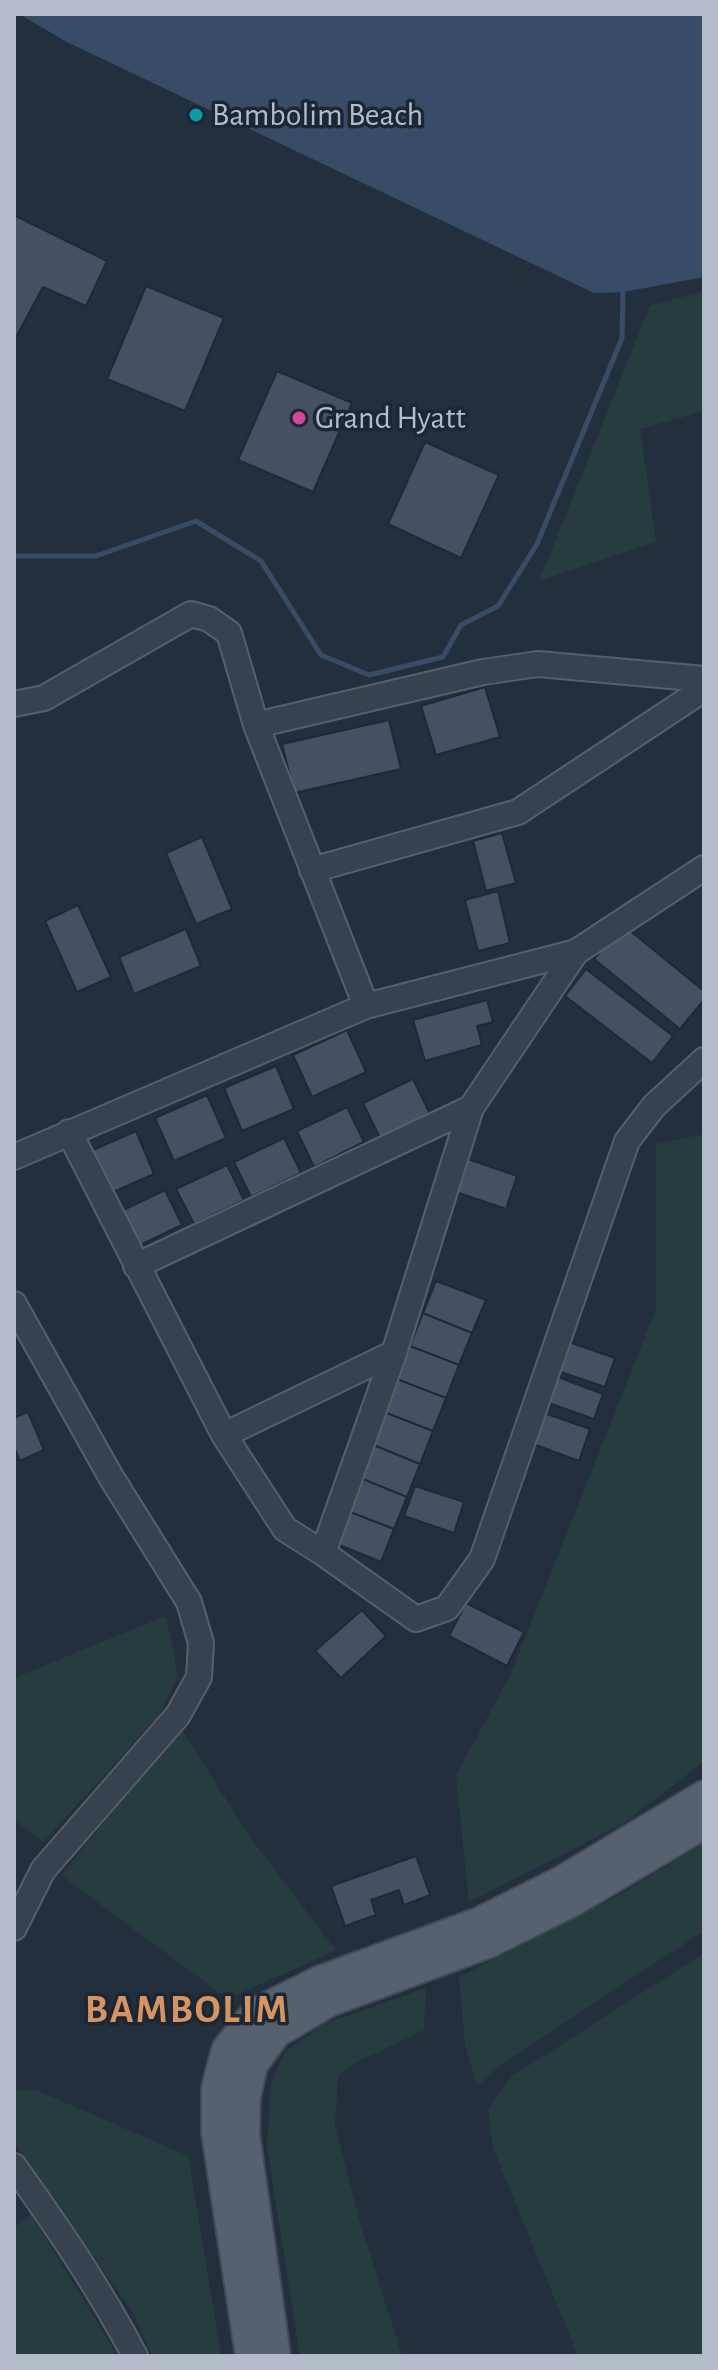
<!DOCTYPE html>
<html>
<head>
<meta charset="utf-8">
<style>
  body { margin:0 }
  #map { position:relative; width:718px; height:2370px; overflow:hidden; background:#242f3e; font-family:"Alegreya Sans",sans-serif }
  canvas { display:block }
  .frame { position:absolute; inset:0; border:16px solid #b4bcc9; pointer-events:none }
</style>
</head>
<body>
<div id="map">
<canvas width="718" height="2370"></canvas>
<div class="frame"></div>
</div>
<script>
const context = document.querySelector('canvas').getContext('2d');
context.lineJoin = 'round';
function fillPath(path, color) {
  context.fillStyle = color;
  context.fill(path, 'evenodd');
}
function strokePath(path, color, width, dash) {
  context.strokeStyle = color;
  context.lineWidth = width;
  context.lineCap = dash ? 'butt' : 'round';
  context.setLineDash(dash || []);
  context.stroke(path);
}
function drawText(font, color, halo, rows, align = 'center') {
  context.font = font + ' "Alegreya Sans",sans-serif';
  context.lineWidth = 7;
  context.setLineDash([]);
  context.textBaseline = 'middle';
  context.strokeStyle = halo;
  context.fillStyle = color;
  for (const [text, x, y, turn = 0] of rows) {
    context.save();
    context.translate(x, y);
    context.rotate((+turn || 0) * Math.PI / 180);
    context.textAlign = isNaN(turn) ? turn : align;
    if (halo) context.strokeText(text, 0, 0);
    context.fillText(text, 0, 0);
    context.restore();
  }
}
fillPath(new Path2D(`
  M704 291V411L640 429 656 542 539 581 650 306Z
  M704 1134V1761L626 1822 469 1902 456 1776 511 1673 656 1309V1144Z
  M166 1616 178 1676 159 1715 43 1842 14 1819V1678Z
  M181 1729 255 1844 336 1950 228 1999 61 1875Z
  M704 1843V1931L500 2065 477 2086 465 2044 459 1977 621 1894Z
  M704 1953V2356H578L493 2148 488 2109 511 2077Z
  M426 1988 424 2030 353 2064 338 2076 335 2126 359 2219 402 2356H300L267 2147 271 2084 285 2052 324 2024Z
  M14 2090 38 2091 188 2156 221 2356H152L132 2310 57 2206 14 2141Z
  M31 2214 111 2345 116 2356H14V2228Z`), '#263c3f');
fillPath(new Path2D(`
  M19 14H704V277L623 292 594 293 67 42Z`), '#394c67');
strokePath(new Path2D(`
  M14 556H96L196 521 261 561 321 655 369 675 443 657 461 625 498 606 537 544 622 338 623 292`), '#394c67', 5);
const building = new Path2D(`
  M14 215 107 261 86 306 43 287 14 341Z
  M146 286 224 318 185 411 107 379Z
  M277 371 352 403 313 492 238 460Z
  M425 442 499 475 461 558 388 524Z
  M485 687 500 737 436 755 421 706Z
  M389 720 401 769 294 793 282 744Z
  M502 833 516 883 486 891 473 841Z
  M202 837 232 909 196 924 166 853Z
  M498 891 510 943 478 951 465 900Z
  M78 905 111 977 77 992 45 921Z
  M623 925 704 991V1000L680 1029 594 959Z
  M186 929 201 966 134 994 119 957Z
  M586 969 673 1036 652 1063 565 996Z
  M487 1000 493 1022 477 1026 482 1045 425 1061 413 1020Z
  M347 1030 366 1072 312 1097 293 1055Z
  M276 1066 294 1109 242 1131 224 1088Z
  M413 1079 430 1114 380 1138 363 1103Z
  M207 1095 226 1138 174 1161 155 1118Z
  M347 1107 364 1142 314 1167 297 1131Z
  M136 1131 154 1174 102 1197 84 1154Z
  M284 1138 301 1173 251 1197 234 1162Z
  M465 1158 517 1176 506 1209 453 1191Z
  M227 1165 244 1200 194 1224 176 1189Z
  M165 1190 182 1225 132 1249 115 1214Z
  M436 1281 486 1300 472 1333 423 1313Z
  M423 1313 472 1333 459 1365 410 1346Z
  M569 1342 615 1358 605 1387 558 1371Z
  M410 1346 459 1365 446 1398 397 1379Z
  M555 1376 603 1394 594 1419 546 1402Z
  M397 1379 446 1398 433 1431 384 1412Z
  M28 1412 44 1450 20 1461 14 1447V1418Z
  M384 1412 433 1431 420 1464 371 1444Z
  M544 1413 590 1429 579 1461 533 1444Z
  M371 1444 420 1464 407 1497 358 1477Z
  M358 1477 407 1497 394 1529 345 1510Z
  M415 1486 464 1502 454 1533 404 1516Z
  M345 1510 394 1529 381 1562 332 1542Z
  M466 1603 524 1632 507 1666 449 1636Z
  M362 1610 386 1636 341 1678 315 1651Z
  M416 1856 430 1895 404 1905 399 1890 371 1900 376 1915 345 1926 331 1886Z`);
fillPath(building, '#455162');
strokePath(building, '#1f2835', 2);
const minor = new Path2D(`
  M14 704 44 698 191 614 209 619 229 633 256 725 366 1006
  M256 725 483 672 538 664 704 679
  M312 870 518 812 704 689
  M69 1132 224 1435 285 1529 323 1553 416 1619 447 1608 482 1559 627 1141 654 1106 704 1060
  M14 1157 366 1006 576 952 704 868
  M136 1266 471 1108
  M14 1304 111 1477 189 1602 201 1643 199 1677 178 1715 43 1870 14 1928
  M224 1435 394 1353
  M323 1553 394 1353 471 1108 576 952
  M14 2166C58 2228 100 2289 135 2356`);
const major = new Path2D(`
  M251 2356 217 2133V2088L227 2050 256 2013 321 1981 479 1923 561 1882 704 1796
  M275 2356 244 2133 245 2097 252 2065 276 2032 329 2001 487 1943 572 1901 704 1823`);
strokePath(minor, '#565f6c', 28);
strokePath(major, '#414a57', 34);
strokePath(minor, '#38414e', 24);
strokePath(major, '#56606e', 30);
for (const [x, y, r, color] of [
  [196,115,8,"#0f9aa8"],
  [299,418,8,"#d1479c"]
]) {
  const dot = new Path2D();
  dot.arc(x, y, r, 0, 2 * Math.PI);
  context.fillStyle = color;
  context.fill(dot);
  strokePath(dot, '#1d2633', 3);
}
drawText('32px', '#b4bcc9', '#1d2633', [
  ["Bambolim Beach",212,115],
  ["Grand Hyatt",315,418]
], 'left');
context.letterSpacing = '2px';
drawText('bold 40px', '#d59563', '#1d2633', [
  ["BAMBOLIM",187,2010]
]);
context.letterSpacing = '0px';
</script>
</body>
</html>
